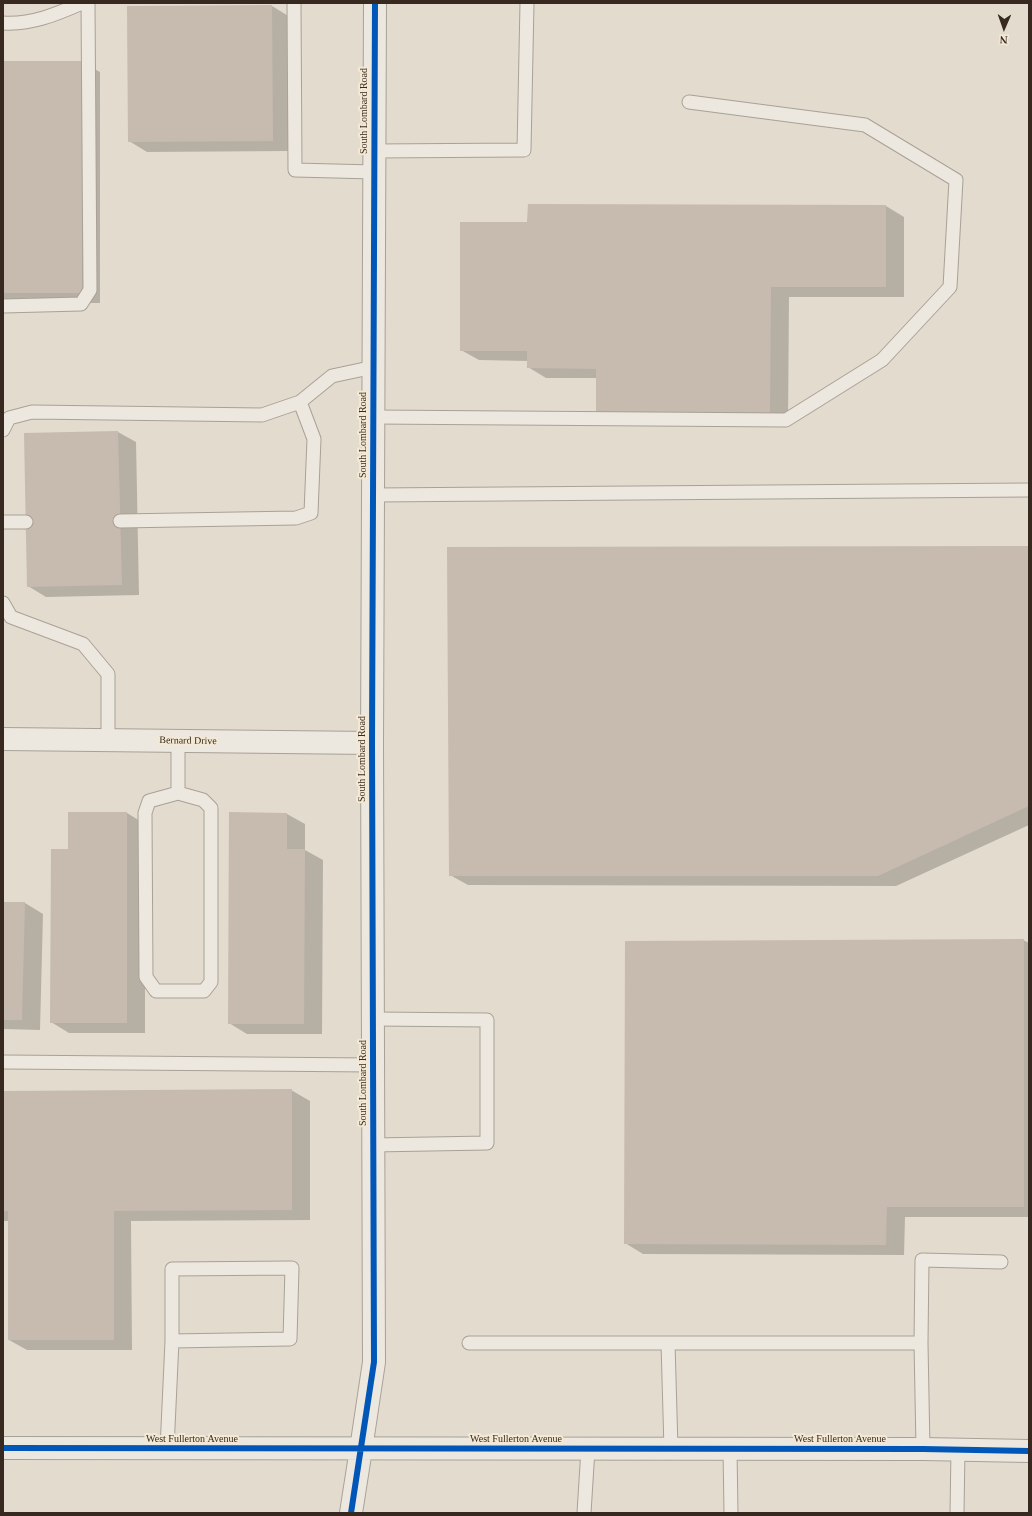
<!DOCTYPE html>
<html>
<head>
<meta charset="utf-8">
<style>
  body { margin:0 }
  #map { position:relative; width:1032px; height:1516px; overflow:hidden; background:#e3dbce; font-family:"Times New Roman",serif }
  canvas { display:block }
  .frame { position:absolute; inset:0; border:4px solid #37291f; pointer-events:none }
  .north { position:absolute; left:984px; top:8px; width:40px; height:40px; -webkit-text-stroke:3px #f4e9d4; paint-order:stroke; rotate:182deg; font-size:11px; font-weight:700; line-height:16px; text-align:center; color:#37291f }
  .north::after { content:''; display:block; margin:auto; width:14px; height:18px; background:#37291f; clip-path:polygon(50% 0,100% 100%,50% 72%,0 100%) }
</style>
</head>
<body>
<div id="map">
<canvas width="1032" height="1516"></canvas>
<div class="frame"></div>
<div class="north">N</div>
</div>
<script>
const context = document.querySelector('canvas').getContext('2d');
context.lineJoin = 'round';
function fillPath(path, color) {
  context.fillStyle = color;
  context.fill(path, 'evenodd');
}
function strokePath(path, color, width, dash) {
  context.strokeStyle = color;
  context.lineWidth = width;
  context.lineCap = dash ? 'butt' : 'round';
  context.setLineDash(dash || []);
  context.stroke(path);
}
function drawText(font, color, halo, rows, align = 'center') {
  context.font = font + ' "Times New Roman",serif';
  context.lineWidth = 4;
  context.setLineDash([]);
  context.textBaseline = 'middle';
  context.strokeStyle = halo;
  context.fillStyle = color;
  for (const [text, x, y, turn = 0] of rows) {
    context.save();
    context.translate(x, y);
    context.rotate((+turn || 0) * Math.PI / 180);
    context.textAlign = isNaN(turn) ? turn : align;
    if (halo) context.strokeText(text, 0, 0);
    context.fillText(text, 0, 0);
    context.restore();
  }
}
fillPath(new Path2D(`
  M272 6 290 17 291 151 147 152 129 141 128 7Z
  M3 62H82L100 72V303H11L3 298Z
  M529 205 886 206 904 217V297H789L788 425 597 378H546L528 367V361L479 360 461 350 528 223Z
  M118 432 136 442 139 595 46 597 28 586Z
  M1029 547V825L896 886 468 885 450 875Z
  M127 813 145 824V1033H69L51 1022 69 850Z
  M287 814 305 824V850L323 860 322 1034H247L229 1023Z
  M3 903H25L43 914 40 1030 3 1029Z
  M1023 940 1029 943V1217H905L904 1255 643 1254 625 1243Z
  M291 1090 310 1101V1220L131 1221 132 1350H27L9 1340V1221H3V1092Z`), '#0003');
fillPath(new Path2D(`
  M272 5 273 141 128 142 127 6Z
  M3 61H82V293H3Z
  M528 204 886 205V287H771L770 415H596V369L527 368V351H460V222H527Z
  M118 431 122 585 27 587 24 433Z
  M1029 546V806L878 876H449L447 547Z
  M68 812H127V1023H50L51 849H68Z
  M229 812 287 813V849H305L304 1024H228Z
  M3 902H25L22 1020H3Z
  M1024 939V1207H887L886 1245 624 1244 625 941Z
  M292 1089V1210L114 1211V1340H8V1211H3V1091Z`), '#c7baaf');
const service = new Path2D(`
  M294 3 295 170 374 172
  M3 23C31 25 57 14 82 3
  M374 151 524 150 527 3
  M3 306 81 304 90 290 88 3
  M373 417 786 420 882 360 950 287 956 180 865 125 689 102
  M3 430 9 418 32 412 262 415 300 402 332 376 374 367
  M373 495 1029 490
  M120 521 296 518 311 513 314 439 300 402
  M3 522H26
  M3 603 11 617 83 644 108 674V740
  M178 793 203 800 211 808V982L204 991H156L146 977 145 813 149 801Z
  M178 793V741
  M373 1019 487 1020V1143L373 1145
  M3 1062 373 1065
  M469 1343H921L923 1449
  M668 1343 671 1449
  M921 1343 922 1260 1001 1262
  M167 1449 172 1341 290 1339 292 1268 172 1269V1341
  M730 1449 731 1513
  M584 1513 588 1449
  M957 1513 958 1449`);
const minor = new Path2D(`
  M3 739 372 743
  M361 1449 374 1362 372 743 375 3`);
const tertiary = new Path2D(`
  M3 1448 923 1449 1029 1451
  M351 1513 361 1449`);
strokePath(service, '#a8a197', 15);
strokePath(minor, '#a8a197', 24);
strokePath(tertiary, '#a8a197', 24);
strokePath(service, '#ece7df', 13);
strokePath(minor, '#ece7df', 22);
strokePath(tertiary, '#ece7df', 22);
strokePath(new Path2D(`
  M3 1448 923 1449 1029 1451
  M351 1513 374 1362 372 743 375 3`), '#0057b8', 6);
drawText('10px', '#37291f', '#f4e9d4', [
  ["South Lombard Road",364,111,-90],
  ["South Lombard Road",363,435,-90],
  ["Bernard Drive",188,741,1],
  ["South Lombard Road",362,759,-90],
  ["South Lombard Road",363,1083,-90],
  ["West Fullerton Avenue",192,1439],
  ["West Fullerton Avenue",516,1439],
  ["West Fullerton Avenue",840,1439]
]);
</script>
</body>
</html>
